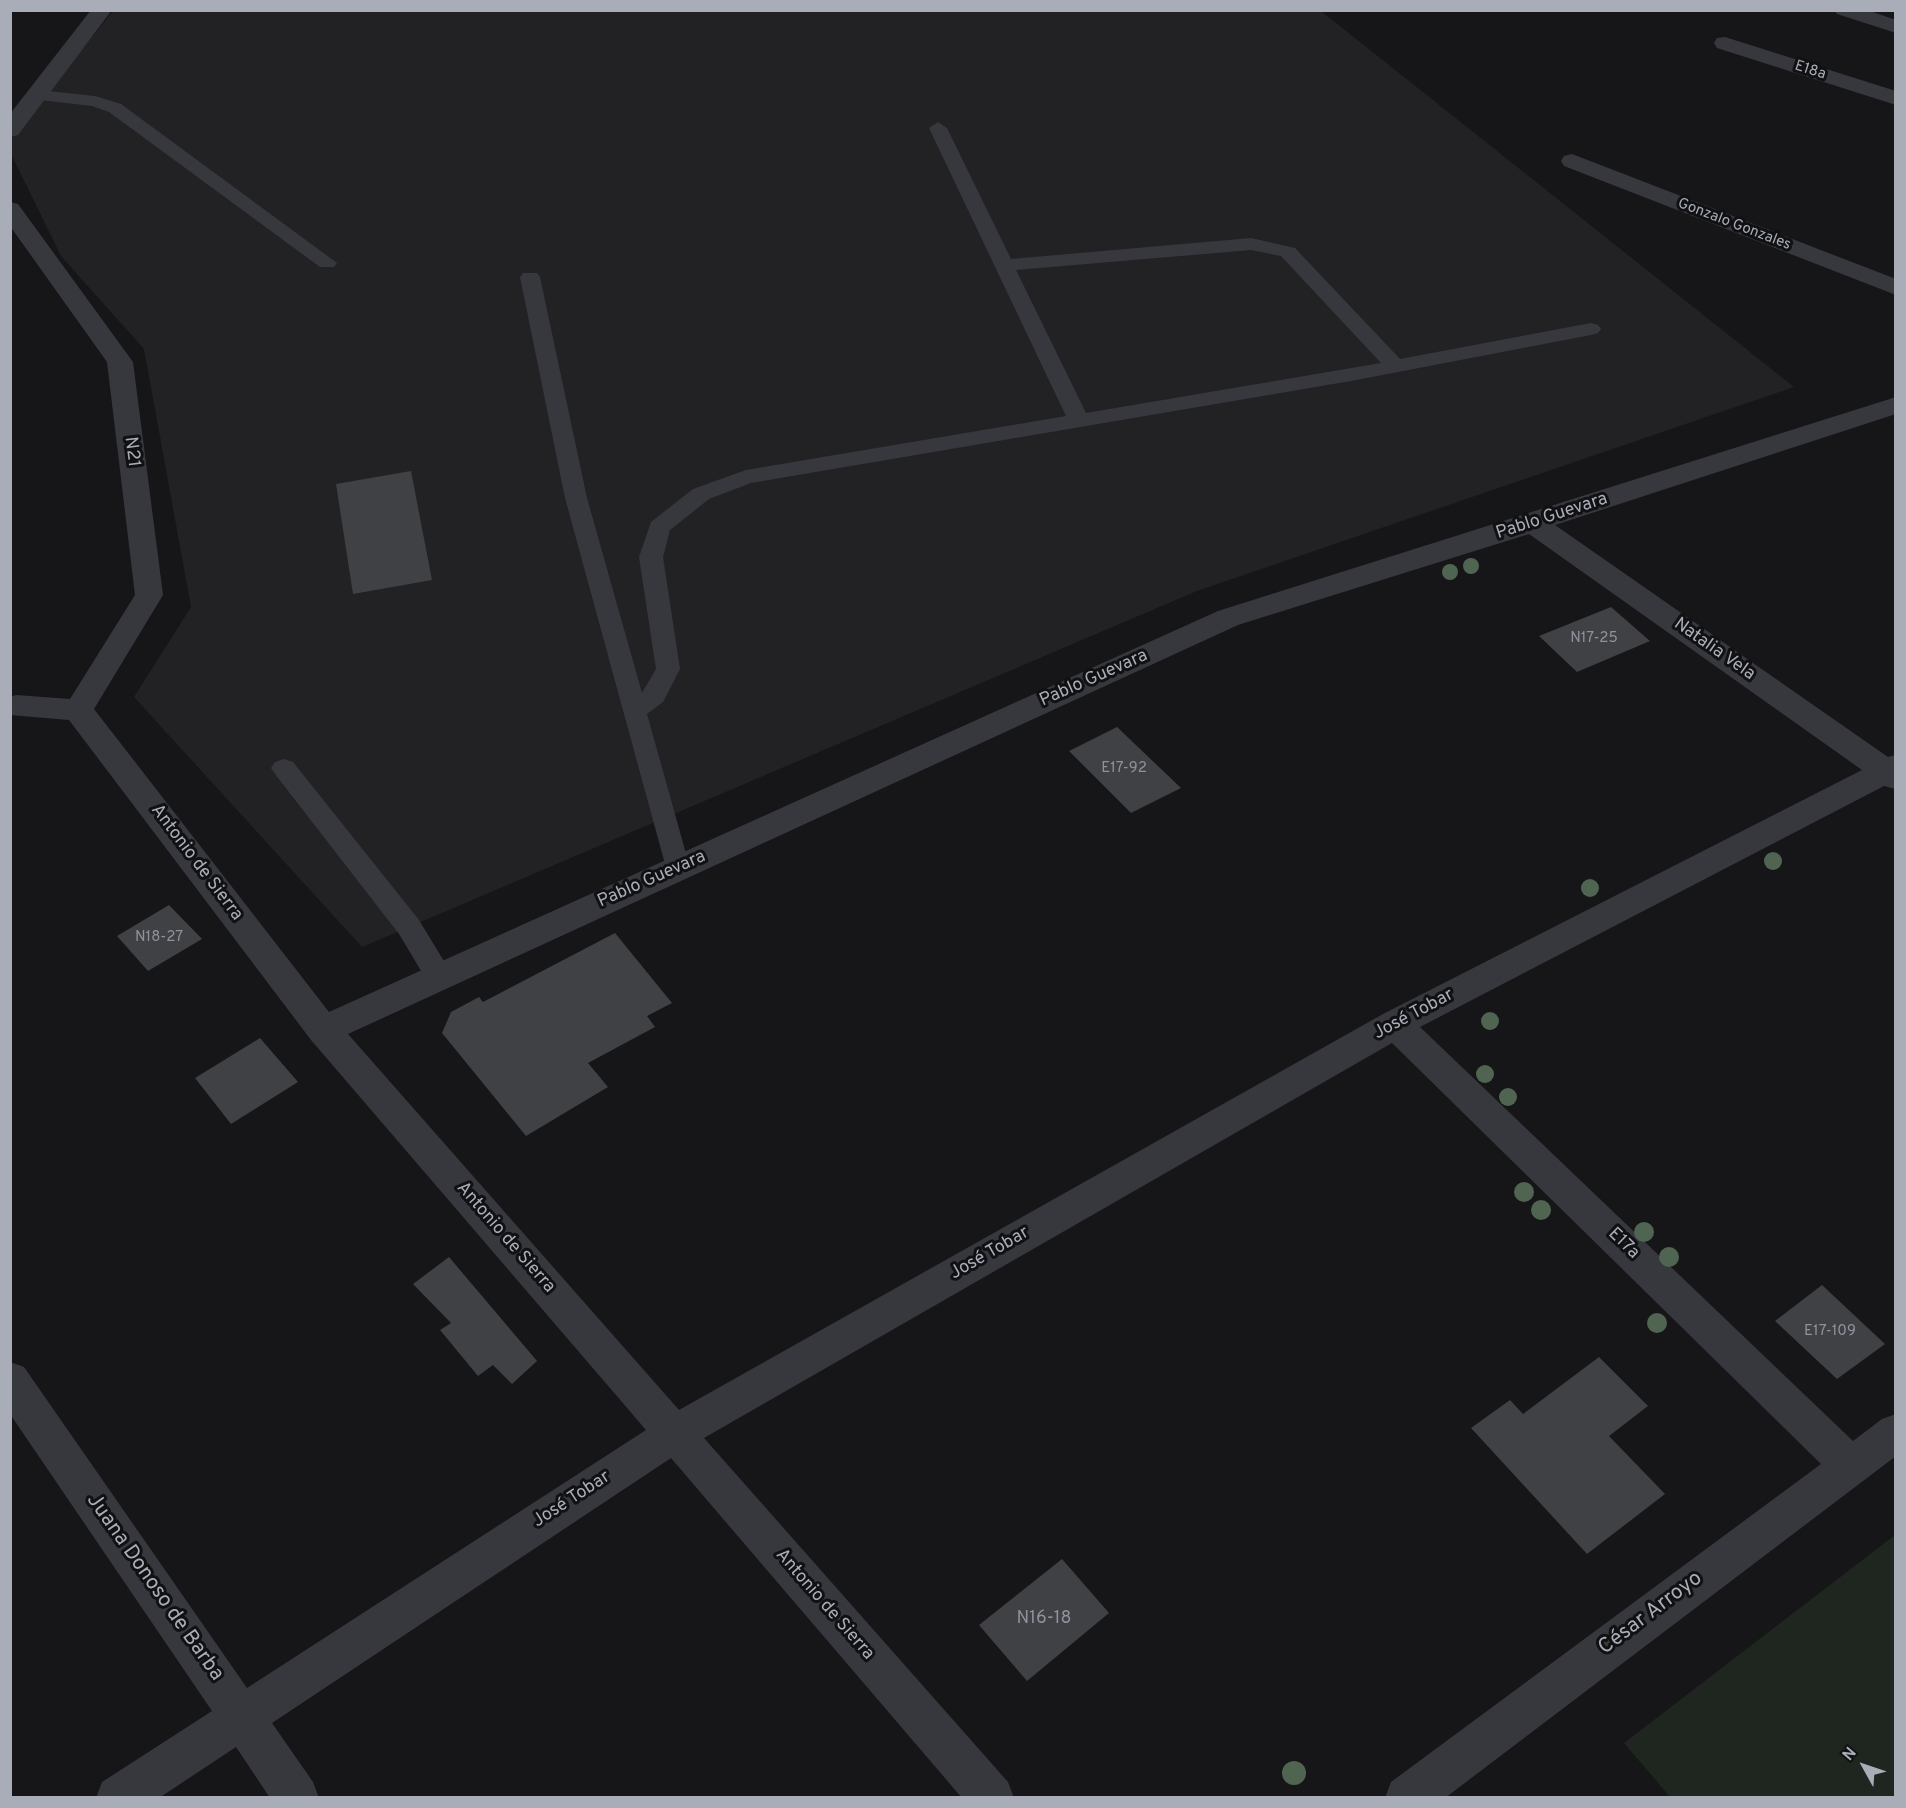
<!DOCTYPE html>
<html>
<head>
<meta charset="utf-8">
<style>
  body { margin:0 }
  #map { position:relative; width:1906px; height:1808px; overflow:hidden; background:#161618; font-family:Overpass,sans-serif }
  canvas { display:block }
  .frame { position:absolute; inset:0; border:12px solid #a8adb8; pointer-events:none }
  .north { position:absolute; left:1834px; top:1736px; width:60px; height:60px; -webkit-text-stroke:4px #111113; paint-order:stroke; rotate:310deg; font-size:16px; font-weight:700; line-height:24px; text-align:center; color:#a8adb8 }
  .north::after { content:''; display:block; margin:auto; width:21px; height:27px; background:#a8adb8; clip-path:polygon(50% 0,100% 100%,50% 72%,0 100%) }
</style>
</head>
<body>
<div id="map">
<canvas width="1906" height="1808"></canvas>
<div class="frame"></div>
<div class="north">N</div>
</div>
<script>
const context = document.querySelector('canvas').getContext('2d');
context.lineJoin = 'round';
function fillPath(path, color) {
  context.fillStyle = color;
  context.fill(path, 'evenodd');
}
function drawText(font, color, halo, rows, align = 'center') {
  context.font = font + ' Overpass,sans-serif';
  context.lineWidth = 6;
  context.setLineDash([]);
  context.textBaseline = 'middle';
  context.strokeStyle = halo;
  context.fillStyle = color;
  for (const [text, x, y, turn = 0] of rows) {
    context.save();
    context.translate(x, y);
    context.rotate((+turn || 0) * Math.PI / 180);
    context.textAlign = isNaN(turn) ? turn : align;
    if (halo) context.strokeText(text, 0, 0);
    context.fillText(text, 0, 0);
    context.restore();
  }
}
fillPath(new Path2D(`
  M113 11H1321L1794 387 1197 591 362 947 134 697 191 607 144 349 61 256 11 154V137Z`), '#222225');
fillPath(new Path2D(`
  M1895 1535V1797H1670L1624 1743Z`), '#1e261f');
fillPath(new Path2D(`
  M411 471 432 580 353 594 336 484Z
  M1611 607 1650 641 1577 672 1539 636Z
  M1117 727 1181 788 1131 813 1069 751Z
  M169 905 202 939 148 971 117 936Z
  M615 933 672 1003 647 1016 655 1027 588 1063 608 1087 526 1136 442 1033 451 1012 479 997 483 1002Z
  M260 1038 298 1082 231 1124 195 1078Z
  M449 1257 537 1361 512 1384 493 1365 478 1376 440 1330 451 1323 413 1284Z
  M1822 1285 1885 1344 1837 1379 1775 1321Z
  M1599 1357 1648 1406 1609 1436 1665 1494 1587 1554 1471 1428 1510 1400 1523 1414Z
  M1062 1559 1109 1613 1027 1681 979 1625Z`), '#404145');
fillPath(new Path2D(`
  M38 90 95 96 121 104 337 263 334 267H320L109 112 92 106 32 99 29 95 32 91Z
  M938 122 947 128 1011 259 1251 238 1295 248 1400 359 1591 323 1598 325 1601 329 1598 333 1591 335 1351 381 751 483 709 499 670 530 663 557 680 669 663 702 647 714 690 868 686 875 677 878 668 875 565 498 520 277 523 273H537L540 277 587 498 642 693 656 669 639 557 651 522 693 489 746 470 1066 416 929 128ZM1251 250 1281 256 1381 363 1086 413 1016 270Z
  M284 759 293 762 419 920 453 976 449 984 439 987 429 984 399 934 275 774 271 768 275 762Z`), '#37383d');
fillPath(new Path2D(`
  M91 10H112L18 135 10 137V114Z
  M1834 10H1867L1896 20V33L1837 14Z
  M1725 37 1896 91V105L1717 48 1714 43 1717 38Z
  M1572 154 1896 279V295L1564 166 1561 161 1564 156Z
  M10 202 18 204 133 362 163 595 94 709 329 1012 1218 611 1896 397V414L1555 525 1888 757 1896 755V789L1884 786 1420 1027 1853 1441 1882 1419 1896 1414V1456L1445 1798H1385L1391 1782 1821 1464 1392 1043 704 1438 1008 1782 1014 1798H962L671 1458 272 1723 313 1782 319 1798H270L236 1747 159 1798H96L102 1782 212 1711 10 1414V1362L24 1367 247 1688 646 1430 311 1040 69 720 10 715V697L16 695 70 699 135 595 107 362 10 226ZM1529 534 1862 770 1383 1014 679 1410 348 1034 1238 625Z`), '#37383d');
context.fillStyle = '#506452';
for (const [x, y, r] of [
  [1471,566,8],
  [1450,572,8],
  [1773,861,9],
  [1590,888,9],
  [1490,1021,9],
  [1485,1074,9],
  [1508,1097,9],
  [1524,1192,10],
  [1541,1210,10],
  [1644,1232,10],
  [1669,1257,10],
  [1657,1323,10],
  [1294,1773,12]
]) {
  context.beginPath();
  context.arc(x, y, r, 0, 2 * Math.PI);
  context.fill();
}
drawText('15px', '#a8adb8', '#111113', [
  ["E18a",1810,71,18],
  ["Gonzalo Gonzales",1734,225,21]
]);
drawText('15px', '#8e929b', null, [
  ["N17-25",1594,639],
  ["E17-92",1124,769],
  ["N18-27",159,938],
  ["E17-109",1830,1332]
]);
drawText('18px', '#a8adb8', '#111113', [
  ["N21",131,452,83],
  ["Pablo Guevara",1552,517,-18],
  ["Natalia Vela",1714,650,35],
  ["Pablo Guevara",1094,679,-24],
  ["Antonio de Sierra",196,863,53],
  ["Pablo Guevara",652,880,-24],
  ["José Tobar",1414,1015,-28],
  ["Antonio de Sierra",505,1238,49],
  ["E17a",1623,1244,44],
  ["José Tobar",990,1254,-30],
  ["José Tobar",572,1500,-33],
  ["Antonio de Sierra",824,1605,49]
]);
drawText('18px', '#8e929b', null, [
  ["N16-18",1044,1619]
]);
drawText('21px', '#a8adb8', '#111113', [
  ["Juana Donoso de Barba",154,1588,55],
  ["César Arroyo",1651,1614,-37]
]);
</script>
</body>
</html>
